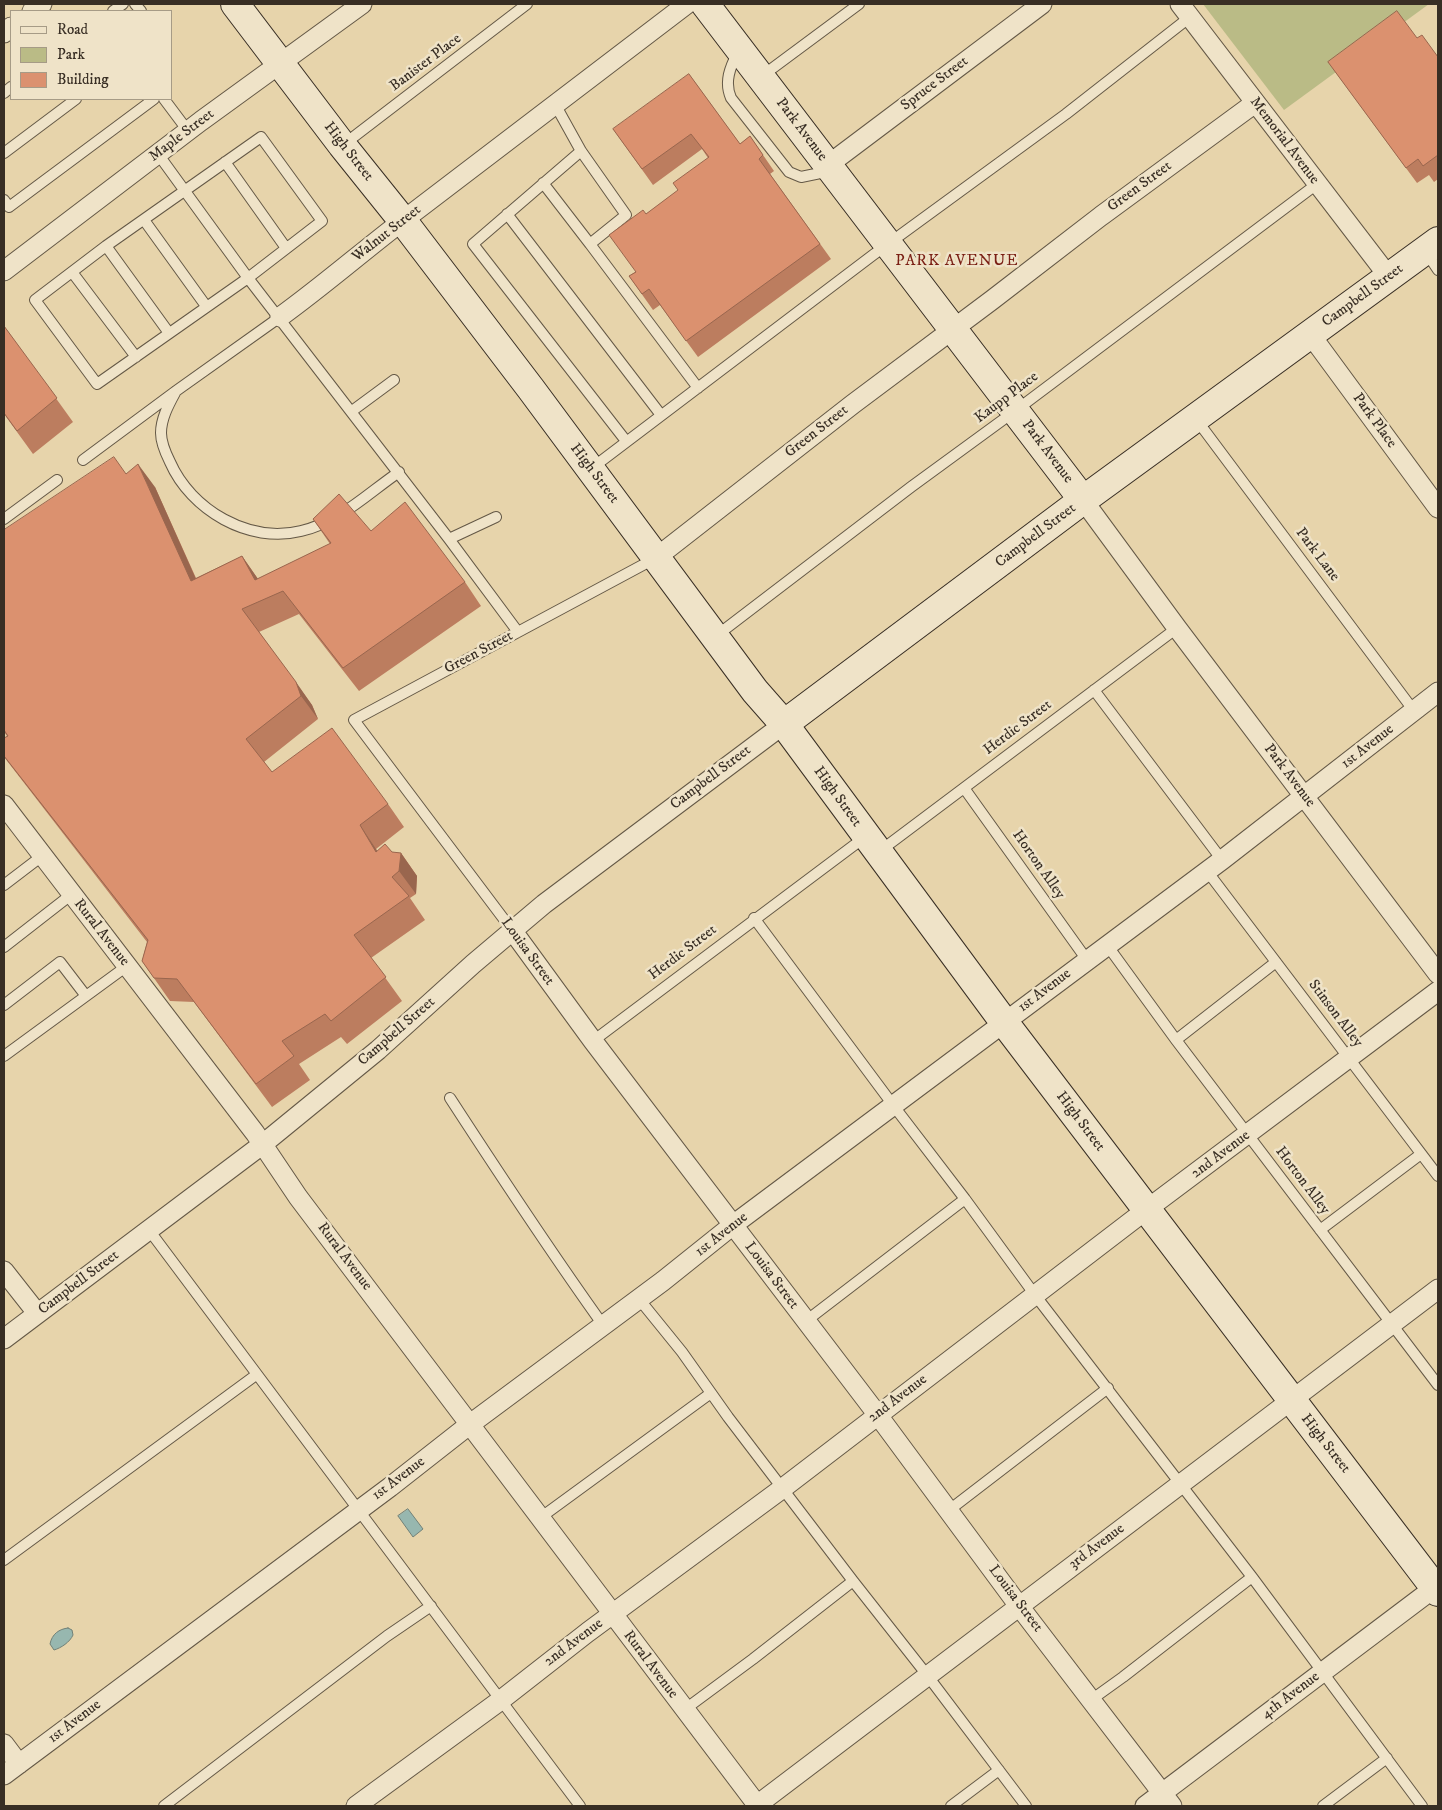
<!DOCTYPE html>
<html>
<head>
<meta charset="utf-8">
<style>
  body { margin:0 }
  #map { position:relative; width:1442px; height:1810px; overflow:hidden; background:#e7d4ab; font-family:"IM FELL DW Pica",serif }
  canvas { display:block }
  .frame { position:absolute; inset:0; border:5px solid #382e24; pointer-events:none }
  .legend { position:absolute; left:10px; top:10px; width:162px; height:90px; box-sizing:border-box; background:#efe3c8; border:1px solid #a69b86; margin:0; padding:6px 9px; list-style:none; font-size:15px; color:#382e24 }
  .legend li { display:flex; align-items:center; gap:10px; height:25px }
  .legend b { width:25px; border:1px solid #a69b86 }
</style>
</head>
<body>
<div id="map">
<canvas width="1442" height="1810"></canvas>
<div class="frame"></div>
<ul class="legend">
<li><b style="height:6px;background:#efe3c8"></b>Road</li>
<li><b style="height:14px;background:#babb86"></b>Park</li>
<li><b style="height:14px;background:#db916f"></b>Building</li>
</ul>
</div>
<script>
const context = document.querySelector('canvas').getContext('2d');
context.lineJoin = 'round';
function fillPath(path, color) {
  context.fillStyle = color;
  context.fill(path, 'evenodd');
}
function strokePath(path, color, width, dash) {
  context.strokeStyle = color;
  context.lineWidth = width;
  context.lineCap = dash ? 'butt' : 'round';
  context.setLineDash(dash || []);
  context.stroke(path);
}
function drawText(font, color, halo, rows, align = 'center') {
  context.font = font + ' "IM FELL DW Pica",serif';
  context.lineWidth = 5;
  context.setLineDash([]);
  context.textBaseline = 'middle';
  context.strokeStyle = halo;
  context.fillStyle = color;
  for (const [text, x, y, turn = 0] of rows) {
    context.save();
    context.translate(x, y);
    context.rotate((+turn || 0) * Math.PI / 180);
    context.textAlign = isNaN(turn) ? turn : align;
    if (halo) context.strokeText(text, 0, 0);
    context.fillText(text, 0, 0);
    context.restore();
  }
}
fillPath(new Path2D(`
  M1203 4H1429L1284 110Z`), '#babb86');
const water = new Path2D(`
  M408 1509 423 1529 413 1537 398 1516Z
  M68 1628 72 1630 73 1635C70 1642 61 1648 54 1650L50 1644C52 1634 59 1629 68 1628Z`);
fillPath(water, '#97b7af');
strokePath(water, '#718077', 1);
const lane = new Path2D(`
  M135 4 141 11
  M113 11 123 4
  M738 52C730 67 724 82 731 98L789 172 801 177 830 171
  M762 76 859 4
  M4 93 11 87
  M164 99 188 131
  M556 106 581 151 626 215 590 244 698 388
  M261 137 322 221 248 278 97 384 35 300 106 246Z
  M343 145 527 4
  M581 151 473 244 626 441
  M4 153 76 99
  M158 154 248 278 449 539 518 632
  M225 162 286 248
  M543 183 590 244
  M4 200 9 207 154 99
  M507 214 661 415
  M144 220 206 306
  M106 246 169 333
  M1426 252 1438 270
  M72 272 136 357
  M176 391C169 404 161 418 161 433 161 443 166 454 170 462 191 510 249 544 301 531 340 522 367 494 399 472
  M352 411 394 380
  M1196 419 1414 711
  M83 460 176 391 280 317
  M592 468 873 255 1066 114 1190 17
  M4 519 57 480
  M449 539 496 517
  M716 636 911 487 1015 411 1317 184
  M1094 690 1222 860
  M964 788 1087 960
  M880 851 1177 628
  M1207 871 1438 1176
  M4 885 42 856
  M754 918 893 1105 965 1199 1035 1295 1252 1577 1422 1806
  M512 930 354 720 654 559
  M1107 945 1176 1040 1438 1385
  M4 947 72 894
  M4 1005 60 962 86 996
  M1176 1040 1276 962
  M593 1041 865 837
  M4 1056 127 966
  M450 1098C500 1175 550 1251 603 1325
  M149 1230 580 1806
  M1320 1230 1421 1154
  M639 1299 682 1352 728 1417 853 1581 927 1675 1026 1806
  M806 1321 965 1199
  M948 1511 1108 1388
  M540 1518 711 1393
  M4 1560 256 1375
  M1091 1700 1123 1677 1252 1577
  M684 1710 753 1659 853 1581
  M164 1806 387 1636 431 1606
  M951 1806 999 1770
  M1323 1806 1387 1758`);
const street = new Path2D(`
  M1180 4 1389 277
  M32 11 42 4
  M4 33 11 27
  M828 165 1042 4
  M4 271 201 121 362 4
  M280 317C323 286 363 251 405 219 499 148 593 76 687 4
  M1310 334 1438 508
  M1083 500 1177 628 1438 974
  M657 557 853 404 992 300 1101 216 1255 103
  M4 805 255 1133 298 1197 758 1806
  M512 930 593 1041 877 1414 1019 1606 1172 1806
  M4 1271 37 1313
  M4 1339 263 1144 378 1050 473 964 544 904 784 724
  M4 1744 19 1764
  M4 1775 390 1487 469 1425 663 1281 733 1225 1222 860 1438 692
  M757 1805 1438 1289
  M356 1806 501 1700 588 1632 783 1488 1146 1210 1438 991
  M1145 1806 1438 1585`);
const secondary = new Path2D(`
  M235 4 342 145 403 221 531 389 755 691 784 724 1004 1022 1438 1592
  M705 4 1083 500
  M784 724 1083 500 1438 241`);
strokePath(lane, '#645846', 12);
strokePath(street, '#645846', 21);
strokePath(secondary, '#382e24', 30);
strokePath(lane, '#efe3c8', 10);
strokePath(street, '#efe3c8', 19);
strokePath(secondary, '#efe3c8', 28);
fillPath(new Path2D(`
  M1417 38 1438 57V179L1434 182 1429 175 1417 183 1328 62Z
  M689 74 740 144 750 136 774 171 770 174 831 259 698 357 660 305 653 310 629 276 635 272 646 214 678 191 708 158 702 149 653 185 613 129Z
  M4 326 73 422 33 454 4 414Z
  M155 487 196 578 242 556 258 579 330 544 313 519 371 531 465 582 481 606 359 691 299 614 259 632 312 705 318 719 264 762 272 772 388 804 404 827 376 849 377 851 401 853 417 876 416 894 410 898 425 920 371 958 402 1001 347 1044 341 1037 299 1064 310 1080 272 1107 194 1002 170 1001 142 961 147 942 4 757V738L7 736 4 732V530Z`), '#bc7d5f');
fillPath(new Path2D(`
  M138 464 155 487 207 604 191 581Z
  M242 556 258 579 255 580Z
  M296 682 312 705 318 719 301 696Z
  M360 825 376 849 392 875 376 852Z
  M401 853 417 876 416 894 399 871Z`), '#99664e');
const building = new Path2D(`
  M1397 11 1417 38 1422 35 1438 57V155L1423 166 1418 159 1406 168 1328 62Z
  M689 74 740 144 750 136 763 155 759 159 820 244 686 341 649 289 642 294 629 276 636 272 609 235 643 210 646 214 678 190 673 183 709 157 691 134 642 169 613 129Z
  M4 326 57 398 17 431 4 413Z
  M114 457 126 474 138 464 191 581 242 556 255 580 331 543 313 519 339 494 371 531 405 502 465 582 343 668 283 591 242 609 296 682 301 696 246 739 272 772 332 728 388 804 360 825 376 852 385 844 392 852 401 853 399 871 392 877 409 896 354 935 386 977 331 1021 325 1014 282 1041 294 1056 256 1084 177 979 154 978 142 961 148 940 4 756V738L8 736 4 730V530Z`);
fillPath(building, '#db916f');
strokePath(building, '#99664e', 1);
drawText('15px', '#382e24', '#efe3c8', [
  ["Banister Place",426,63,-37],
  ["Spruce Street",935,84,-37],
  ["Park Avenue",801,130,53],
  ["Maple Street",182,136,-37],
  ["Memorial Avenue",1284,141,53],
  ["High Street",348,152,52],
  ["Green Street",1140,187,-36],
  ["Walnut Street",387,234,-38],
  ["Campbell Street",1363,296,-36],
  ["Kaupp Place",1007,398,-37],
  ["Park Place",1374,421,54],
  ["Green Street",817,432,-38],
  ["Park Avenue",1047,452,53],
  ["High Street",594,474,53],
  ["Campbell Street",1036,536,-37],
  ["Park Lane",1317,555,53],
  ["Green Street",479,653,-28],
  ["Herdic Street",1018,728,-37],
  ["1st Avenue",1368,747,-38],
  ["Park Avenue",1289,776,53],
  ["Campbell Street",711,778,-37],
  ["High Street",837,797,54],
  ["Horton Alley",1038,865,55],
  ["Rural Avenue",101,933,52],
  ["Louisa Street",527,952,54],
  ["Herdic Street",683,953,-37],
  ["1st Avenue",1045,991,-37],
  ["Stinson Alley",1335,1014,53],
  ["Campbell Street",397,1032,-41],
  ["High Street",1080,1122,53],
  ["2nd Avenue",1221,1155,-37],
  ["Horton Alley",1302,1181,53],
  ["1st Avenue",722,1235,-38],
  ["Rural Avenue",344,1257,53],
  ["Louisa Street",771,1276,53],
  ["Campbell Street",79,1283,-37],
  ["2nd Avenue",898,1399,-37],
  ["High Street",1325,1444,52],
  ["1st Avenue",399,1479,-37],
  ["3rd Avenue",1097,1547,-37],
  ["Louisa Street",1015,1599,53],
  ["2nd Avenue",574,1643,-37],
  ["Rural Avenue",650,1665,53],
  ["4th Avenue",1291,1696,-37],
  ["1st Avenue",75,1722,-37]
]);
context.letterSpacing = '1px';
drawText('16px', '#7a1f14', '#efe3c8', [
  ["PARK AVENUE",957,262]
]);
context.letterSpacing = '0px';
</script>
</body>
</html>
